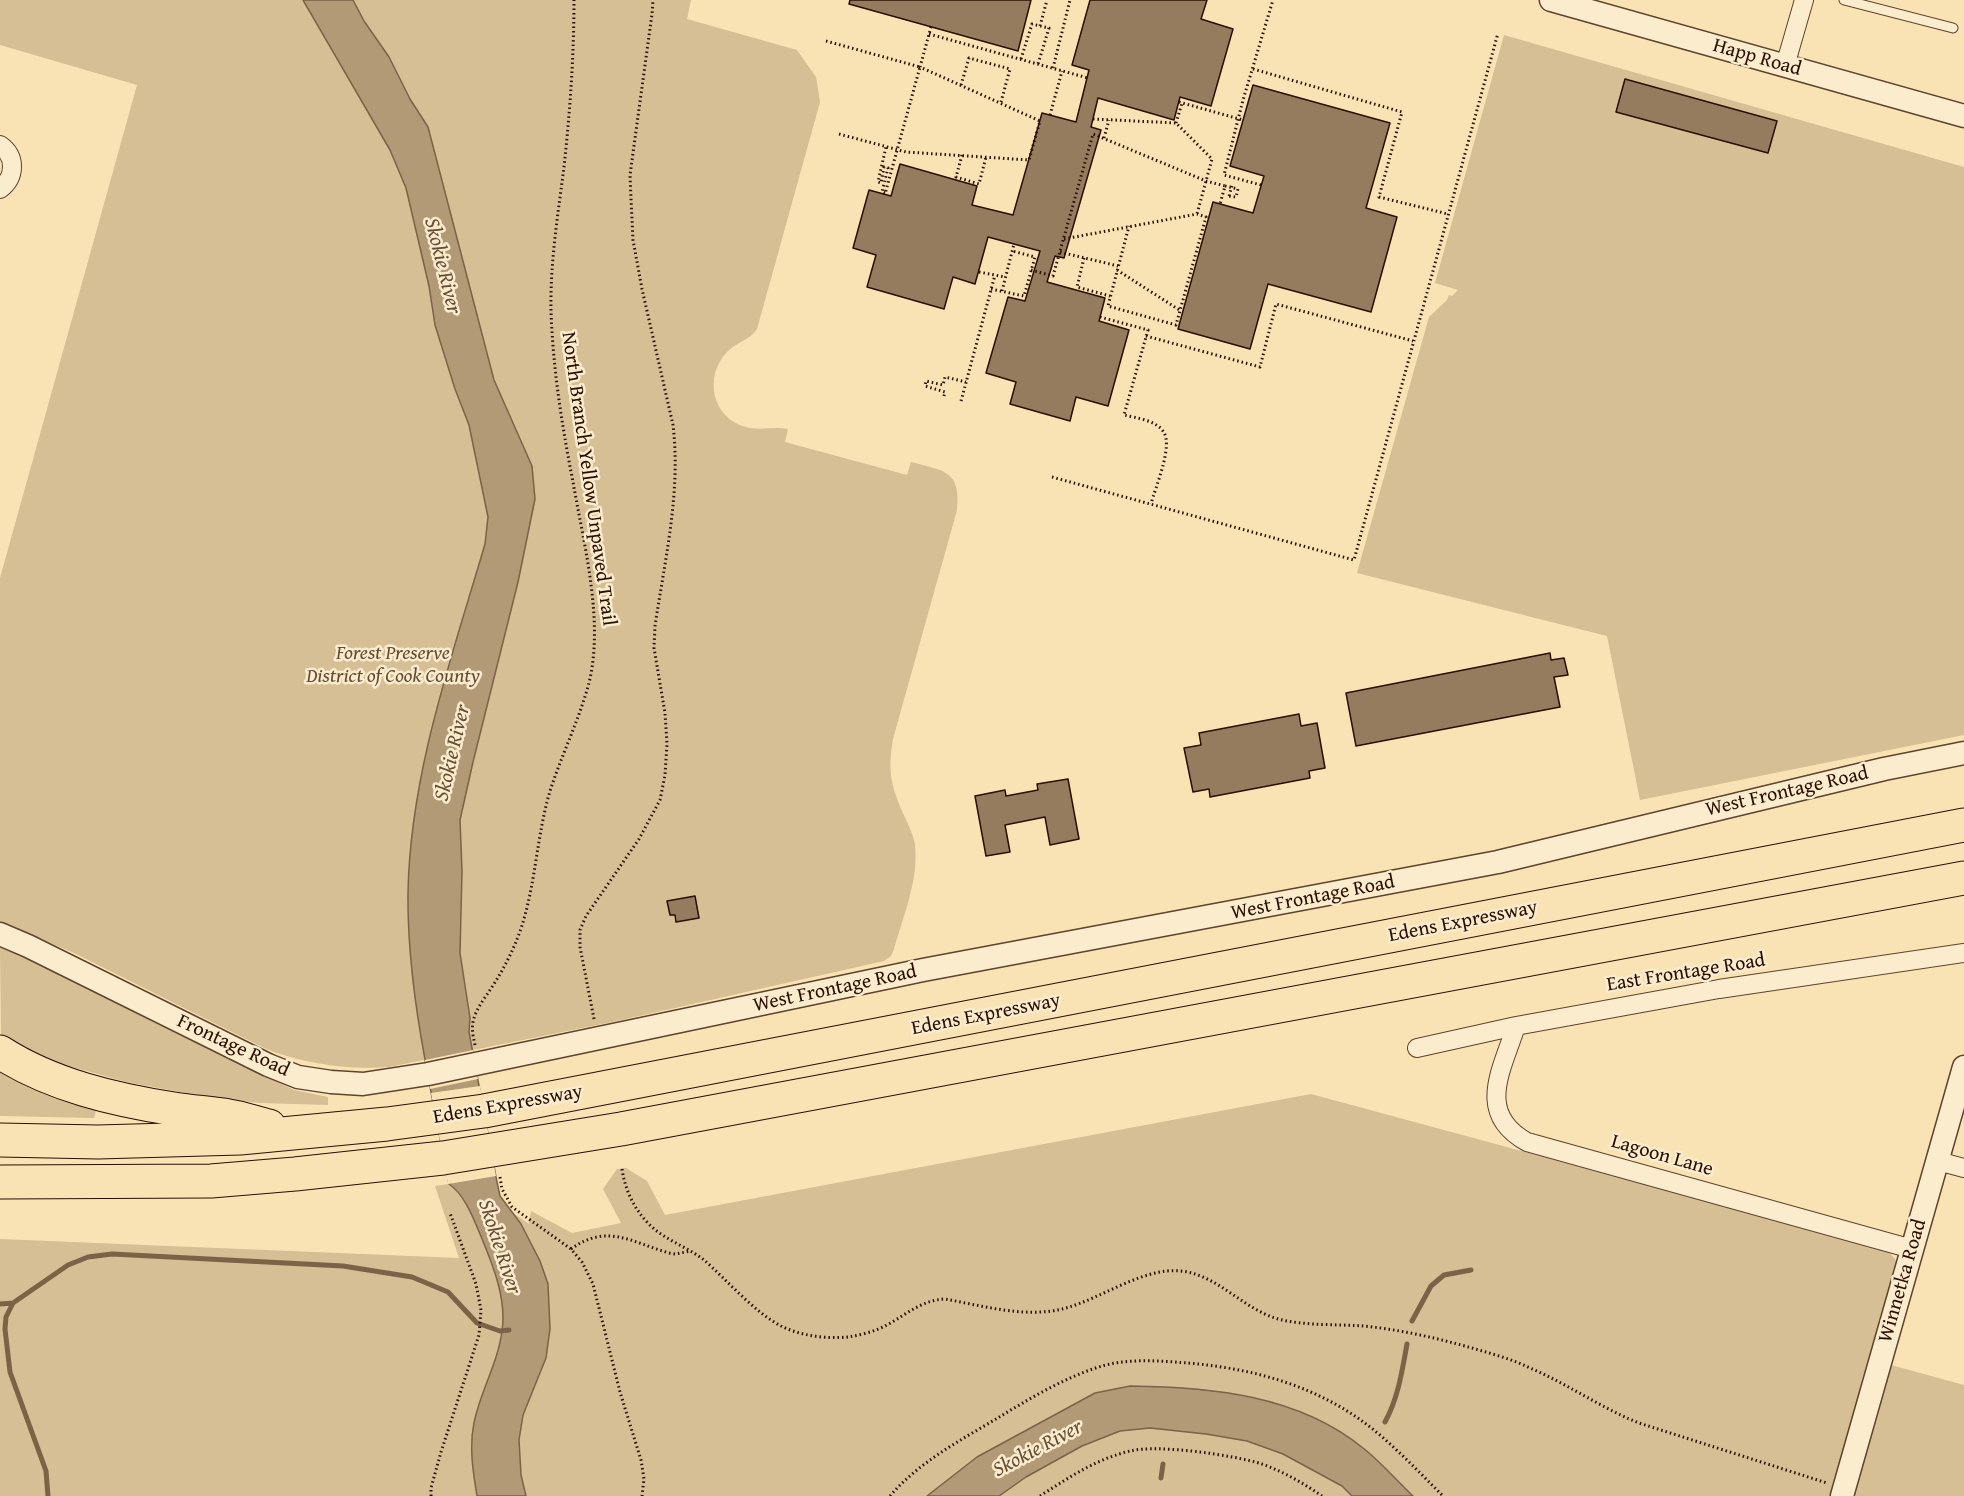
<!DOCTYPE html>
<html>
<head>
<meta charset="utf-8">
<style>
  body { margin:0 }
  canvas { display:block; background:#f9e2b4 }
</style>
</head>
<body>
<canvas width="1964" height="1496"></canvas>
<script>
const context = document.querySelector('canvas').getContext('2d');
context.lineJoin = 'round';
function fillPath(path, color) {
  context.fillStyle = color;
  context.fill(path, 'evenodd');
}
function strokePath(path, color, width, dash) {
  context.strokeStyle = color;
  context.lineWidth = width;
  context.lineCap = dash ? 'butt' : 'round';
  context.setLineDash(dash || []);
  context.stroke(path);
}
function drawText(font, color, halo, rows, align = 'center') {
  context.font = font + ' "Gentium Book Plus",serif';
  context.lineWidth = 5;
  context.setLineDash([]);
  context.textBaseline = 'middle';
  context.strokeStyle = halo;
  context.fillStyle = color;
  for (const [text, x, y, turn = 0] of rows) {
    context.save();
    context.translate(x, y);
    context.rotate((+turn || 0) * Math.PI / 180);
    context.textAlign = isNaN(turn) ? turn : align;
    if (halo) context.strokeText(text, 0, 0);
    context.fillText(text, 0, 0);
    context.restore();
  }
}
fillPath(new Path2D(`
  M0 0H691L687 19 797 50 816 77 820 102 757 329C749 341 736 342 727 352 704 376 711 418 746 427 760 431 774 426 788 429L785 442 907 475 911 462C944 471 961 470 957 510L893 739C888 769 890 783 902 811 907 823 913 832 915 845 919 879 903 917 894 949L891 956 884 961 617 1021 389 1067C346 1070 306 1064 266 1049L74 953 0 922V578L137 85 0 45Z
  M1504 35 1964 167V735L1640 800 1607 636 1357 573 1429 317 1447 300 1449 295 1452 296 1458 290 1435 283Z
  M0 946 31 958 153 1022 271 1079 294 1090 328 1097V1105L260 1103 207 1097 126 1082 62 1064 1 1037Z
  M0 1067 97 1107 94 1118 0 1116Z
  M1311 1094 1887 1250 1895 1259 1897 1264 1833 1496H0V1239L459 1258 435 1186 449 1184C469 1198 478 1230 487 1252L521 1224 513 1213 529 1224 531 1211 572 1233 621 1223 603 1189 617 1169 626 1168 647 1181 665 1215Z
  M1891 1365 1964 1385V1496H1853Z`), '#d6be95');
const water = new Path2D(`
  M303 0H353L364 21 389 57 410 99 428 127 494 380 532 466 535 499 518 582 473 762 460 820 462 871 460 953 470 1018 469 1032 496 1177 500 1196 521 1224 540 1261 548 1284 550 1329 546 1358 523 1415 519 1440 521 1475 526 1496H477C473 1472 469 1447 474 1423 480 1392 498 1363 502 1331 507 1298 492 1263 480 1234 473 1217 464 1194 449 1184 431 1089 407 990 408 893 410 773 452 657 485 544L488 517 469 425 455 389 435 325 429 286 406 188 390 150Z
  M1130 1386C1211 1387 1298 1395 1363 1448 1381 1462 1396 1480 1413 1496H1352L1342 1486 1283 1454 1247 1441 1206 1434 1150 1428 1120 1431 1082 1446 1026 1477 999 1496H927L977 1457 1095 1393Z`);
fillPath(water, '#b39a77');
strokePath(water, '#7c6247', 1.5);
fillPath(new Path2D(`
  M473 1050 478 1079 430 1089 425 1060Z
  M480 1086 496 1176 448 1184 431 1093Z`), '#f9e2b4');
strokePath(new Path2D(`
  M13 1303 6 1317 5 1329 10 1372 46 1471 48 1496
  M0 1304 13 1303 68 1265 88 1257 112 1254 343 1266 412 1277 448 1292 477 1323 500 1331 509 1330
  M1412 1321 1431 1286 1444 1275 1471 1270
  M1385 1422C1398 1398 1402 1372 1407 1344
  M1161 1478 1163 1464`), '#7c6247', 5);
const building = new Path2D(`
  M850 0H1031L1018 51 849 4Z
  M1090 0H1207L1201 19 1233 29 1211 106 1180 97 1174 120 1098 98 1091 127 1101 130 1064 258 1055 256 1047 282 1105 298 1099 321 1129 330 1108 406 1076 397 1070 421 1010 404 1016 382 986 373 1008 297 1025 301 1040 251 988 237 975 284 953 277 944 309 867 287 876 255 853 248 869 190 891 196 900 164 977 186 972 205 1013 215 1042 113 1076 122 1089 70 1072 65Z
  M1625 79 1777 121 1768 153 1616 112Z
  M1253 85 1390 123 1366 208 1397 217 1371 312 1268 284 1250 349 1178 329 1213 202 1253 213 1264 176 1230 166Z
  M1550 653 1551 660 1564 658 1568 675 1554 677 1560 707 1356 746 1346 693Z
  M1299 714 1301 726 1317 723 1325 768 1309 771 1310 778 1210 797 1209 789 1193 792 1184 748 1201 745 1199 733Z
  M1068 779 1079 839 1050 845 1045 817 1005 825 1010 852 986 856 975 796 1005 790 1006 796 1038 790 1037 784Z
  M695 896 699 918 676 922 675 915H670L667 901Z`);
fillPath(building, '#967c5e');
strokePath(building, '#2a0e00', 1.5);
const service = new Path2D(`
  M1844 0 1953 28`);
const minor = new Path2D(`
  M1785 66 1804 0
  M0 145C16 156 16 177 0 189
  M1516 1026C1502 1070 1475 1113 1527 1142L1912 1249
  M1417 1048 1516 1026 1719 989 1964 953
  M1938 1161 1964 1168`);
const tertiary = new Path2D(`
  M1551 0 1964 116
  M0 934 28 946 268 1065 298 1077 331 1082 363 1084 428 1074 923 970 1498 862 1884 769 1964 753
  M1842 1496 1964 1067`);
const motorway = new Path2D(`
  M0 1052C51 1085 115 1100 174 1109 192 1112 211 1113 229 1116 243 1118 256 1123 269 1126
  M0 1140 98 1142 240 1138 387 1124 484 1111 1964 825
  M0 1182 211 1181 295 1174 443 1158 621 1129 1964 878`);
strokePath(service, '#5e432d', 11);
strokePath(minor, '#5e432d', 20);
strokePath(tertiary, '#5e432d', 25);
strokePath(motorway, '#2a0e00', 35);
strokePath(new Path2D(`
  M1040 26 1047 0
  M929 34 1088 78
  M826 41 920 67 885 194
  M1021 59 1032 24 1049 28 1038 64
  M1053 68 1070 0
  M1253 69 1402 112 1379 197 1448 214
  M961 85 969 58 1010 69 1001 102
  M1179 102 1243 120
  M1050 115 1062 71
  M1093 119 1176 123 1212 159 1197 214
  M1176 123 1182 103
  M839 134 906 152 1029 160 1040 121 920 67 931 27
  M1104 138 1109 120
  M962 155 956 177 979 184 986 157
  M1261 185 1224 175 1243 100 1273 0
  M1225 186 1238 189 1236 197 1229 196
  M885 193 882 192 888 168 884 167 881 183 878 182 886 147
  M1064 239 1197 214 1206 217 1176 325 1108 306 1129 226
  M1060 252 1118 266
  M1084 258 1077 287 1110 296
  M1031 270 1053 276 1093 134 1206 181 1225 186 1220 204
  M1117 270 1181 311
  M979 272 1005 277
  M991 289 1024 296 1035 257 1012 251
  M1002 291 1014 244
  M1100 317 1148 330 1124 415C1136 418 1155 420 1163 431 1174 445 1155 488 1151 504
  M1146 336 1260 367 1276 304 1413 341
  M944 396 945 392 925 386 926 381 943 385 945 377 966 382
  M961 401 995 275
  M1052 477 1354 560 1498 33
  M594 1019 580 947V930L586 916 639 839 660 800 665 775 667 744 665 713 654 648 655 626C665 559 681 492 673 425L642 289 633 240 631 199 630 175 652 14 653 0
  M475 1045C473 1036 471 1027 474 1018 477 1008 484 999 490 990 498 978 505 966 511 953 536 902 534 845 550 791 561 757 577 724 587 690 606 627 584 546 573 482 562 426 553 369 551 311 550 263 558 214 564 167 570 112 574 55 574 0
  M622 1169C625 1189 633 1207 647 1222 662 1239 686 1246 704 1260 727 1280 754 1312 781 1326 801 1336 826 1339 848 1337 861 1335 876 1331 887 1325 907 1314 922 1300 945 1299 984 1306 1027 1319 1066 1308 1102 1298 1144 1267 1181 1271 1218 1275 1243 1309 1278 1319 1305 1326 1336 1324 1364 1326 1403 1330 1441 1339 1479 1350 1496 1355 1514 1360 1530 1368 1568 1384 1601 1408 1639 1423L1827 1483
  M500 1177 502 1189 512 1207 571 1249 582 1262 593 1284 620 1392 641 1460 644 1479 642 1496
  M571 1249C607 1223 631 1242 669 1253L675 1254 691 1251
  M431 1496V1488L441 1452 479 1335 481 1310 476 1284 450 1213
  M890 1496C918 1463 959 1441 996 1419 1029 1399 1065 1377 1102 1366 1130 1358 1160 1361 1188 1363 1259 1369 1327 1389 1381 1436 1403 1455 1423 1476 1443 1496
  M1040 1496C1068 1478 1096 1459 1130 1451 1157 1444 1234 1455 1262 1464 1284 1472 1303 1483 1322 1496`), '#2a0e00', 3, [1.5, 3]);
strokePath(service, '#fbecce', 9);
strokePath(minor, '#fbecce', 18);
strokePath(tertiary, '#fbecce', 22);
strokePath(motorway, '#f9e2b4', 33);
strokePath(new Path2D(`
  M1229 196 1232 186`), '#2a0e00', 3, [1.5, 3]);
drawText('20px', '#2a0e00', '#fbecce', [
  ["Happ Road",1757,58,16],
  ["North Branch Yellow Unpaved Trail",588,479,82],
  ["West Frontage Road",1787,792,-13],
  ["West Frontage Road",1313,898,-11],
  ["Edens Expressway",1463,922,-11],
  ["East Frontage Road",1686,973,-9],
  ["West Frontage Road",835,989,-12],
  ["Edens Expressway",986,1015,-11],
  ["Frontage Road",233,1046,25],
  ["Edens Expressway",508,1105,-10],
  ["Lagoon Lane",1662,1156,16],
  ["Winnetka Road",1903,1281,-74]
]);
drawText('italic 20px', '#664c34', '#fbecce', [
  ["Forest Preserve",393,654],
  ["District of Cook County",393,677]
]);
drawText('italic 21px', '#684d36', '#fbecce', [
  ["Skokie River",442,266,76],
  ["Skokie River",453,753,-77],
  ["Skokie River",499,1247,72],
  ["Skokie River",1038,1449,-28]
]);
</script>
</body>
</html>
